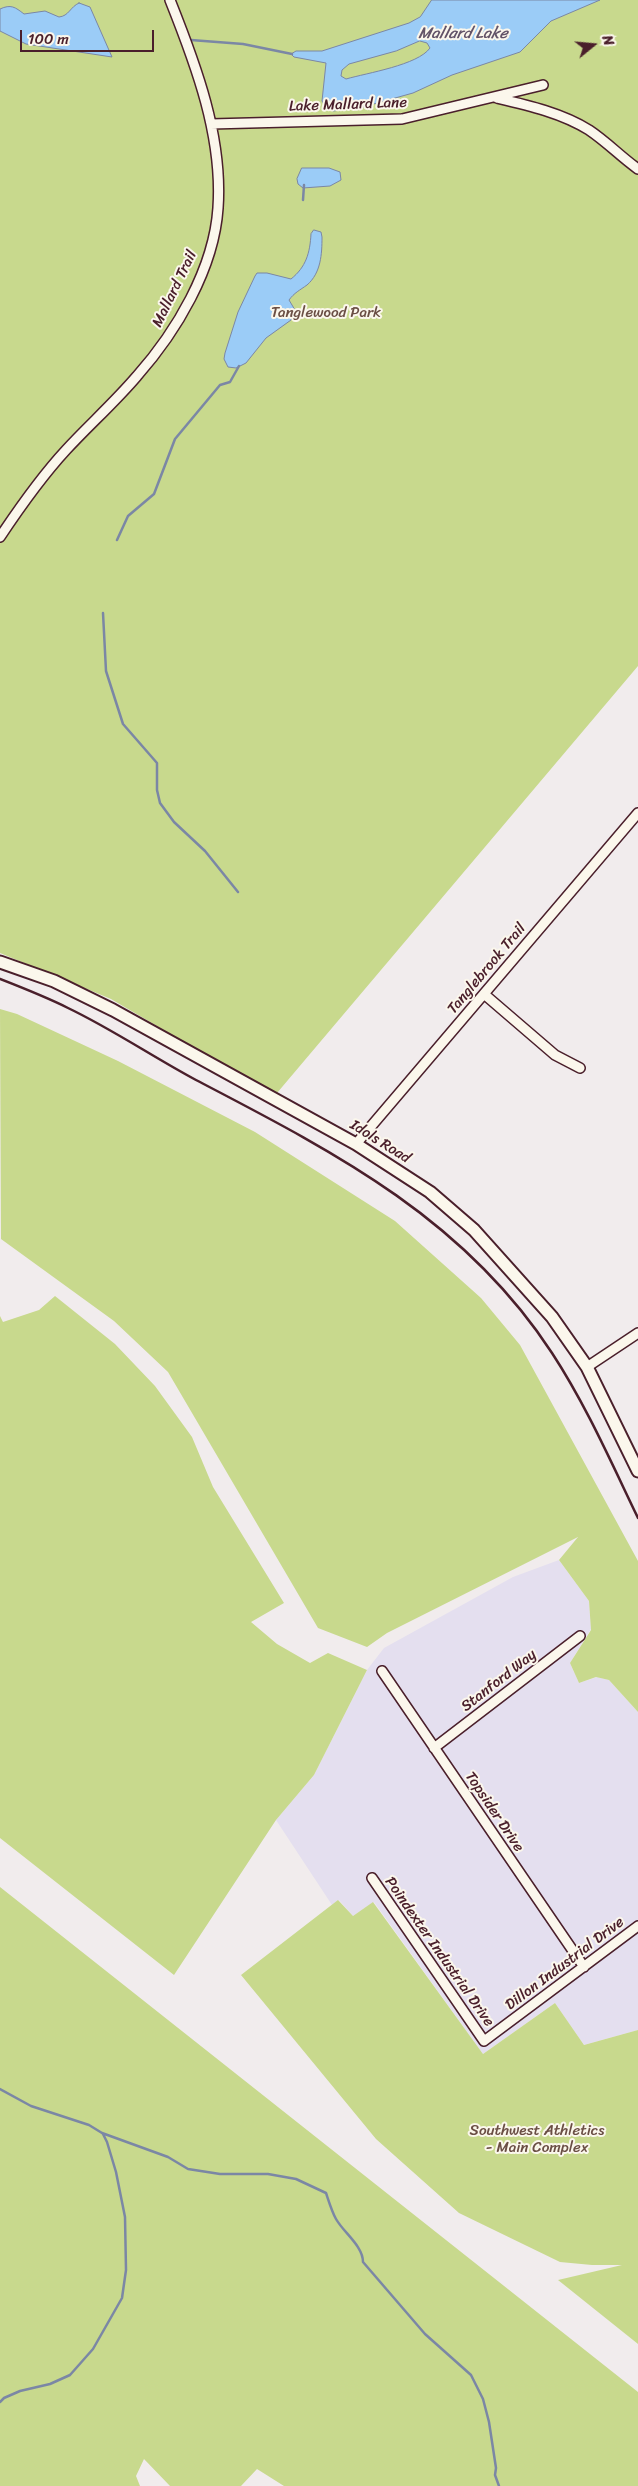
<!DOCTYPE html>
<html>
<head>
<meta charset="utf-8">
<style>
  body { margin:0 }
  #map { position:relative; width:638px; height:2486px; overflow:hidden; background:#f1eced; font-family:Sriracha,sans-serif }
  canvas { display:block }
  .north { position:absolute; left:568px; top:20px; width:50px; height:50px; -webkit-text-stroke:4px #fbf7ec; paint-order:stroke; rotate:73deg; font-size:14px; font-weight:700; line-height:20px; text-align:center; color:#4a1f2b }
  .north::after { content:''; display:block; margin:auto; width:18px; height:22px; background:#4a1f2b; clip-path:polygon(50% 0,100% 100%,50% 72%,0 100%) }
  .scale { position:absolute; left:20px; top:30px; width:134px; height:22px; box-sizing:border-box; border:2px solid #4a1f2b; border-top:0; padding-left:6px; font-size:15px; line-height:18px; white-space:nowrap; color:#4a1f2b; -webkit-text-stroke:4px #fbf7ec; paint-order:stroke }
</style>
</head>
<body>
<div id="map">
<canvas width="638" height="2486"></canvas>
<div class="north">N</div>
<div class="scale">100 m</div>
</div>
<script>
const context = document.querySelector('canvas').getContext('2d');
context.lineJoin = 'round';
function fillPath(path, color) {
  context.fillStyle = color;
  context.fill(path, 'evenodd');
}
function strokePath(path, color, width, dash) {
  context.strokeStyle = color;
  context.lineWidth = width;
  context.lineCap = dash ? 'butt' : 'round';
  context.setLineDash(dash || []);
  context.stroke(path);
}
function drawText(font, color, halo, rows, align = 'center') {
  context.font = font + ' Sriracha,sans-serif';
  context.lineWidth = 4;
  context.setLineDash([]);
  context.textBaseline = 'middle';
  context.strokeStyle = halo;
  context.fillStyle = color;
  for (const [text, x, y, turn = 0] of rows) {
    context.save();
    context.translate(x, y);
    context.rotate((+turn || 0) * Math.PI / 180);
    context.textAlign = isNaN(turn) ? turn : align;
    if (halo) context.strokeText(text, 0, 0);
    context.fillText(text, 0, 0);
    context.restore();
  }
}
fillPath(new Path2D(`
  M559 1560 589 1601 591 1629 570 1663 579 1683 597 1677 609 1680 638 1712V2030L584 2045 555 2003 483 2054 374 1902 353 1916 339 1900 332 1905 276 1820 314 1775 367 1670 384 1648 513 1577Z`), '#e4dfef');
fillPath(new Path2D(`
  M0 0H638V666L277 1093 220 1063 111 999 0 953Z
  M0 1009 17 1014 118 1061 255 1132 395 1221 481 1298 520 1345 638 1561V1712L609 1680 596 1677 579 1683 570 1663 591 1630 589 1601 559 1560 578 1537 387 1633 367 1647 318 1628 168 1372 114 1321 1 1239Z
  M55 1296 115 1344 155 1386 192 1437 213 1487 284 1603 251 1622 277 1644 310 1663 328 1653 367 1670 314 1775 276 1820 174 1975 0 1838V1316L3 1322 39 1310Z
  M0 1887 638 2392V2486H284L257 2469 241 2486H170L144 2459 136 2476 140 2486H0Z
  M338 1900 353 1916 373 1902 483 2054 555 2003 584 2045 638 2030V2344L558 2280 622 2265H592L560 2262 459 2213 376 2139 241 1975Z`), '#c8d98d');
const water = new Path2D(`
  M432 0H600L551 21 520 52 452 75 413 93 363 107 333 111 326 108 322 101 326 63 294 57 291 54 296 51H322L409 23 420 17ZM420 41 427 43 430 48C418 65 367 73 346 79L341 76 342 70 349 64 396 51Z
  M79 3 90 7 112 57 26 44 0 31V9C11 4 15 7 24 14L45 11 59 17C69 16 70 7 79 3Z
  M302 168H329L340 172 341 180 330 186 303 188 298 184 297 179Z
  M314 230 321 232 322 237C322 254 321 273 307 285 300 290 294 293 289 300L295 310 291 320 266 338 246 363 236 368 228 367 224 359 225 353 238 312 255 276 257 273H267L291 279C306 267 310 253 311 234Z`);
fillPath(water, '#9bccf7');
strokePath(water, '#7b87a5', 1);
strokePath(new Path2D(`
  M191 40 243 44 292 54
  M303 200 304 185
  M117 540 128 516 154 494 175 439 220 385 230 382 239 366
  M103 613 106 671 123 724 157 763V790L160 803 174 822 205 851 238 892
  M0 2089 31 2106 89 2125 102 2133 168 2157 188 2169 220 2174H268L296 2179 326 2193C329 2202 332 2212 336 2219 344 2233 363 2246 363 2262L425 2334 471 2375 483 2399 489 2422 496 2468 495 2475 499 2486
  M0 2402 4 2398 20 2391 50 2384 70 2375 93 2349 122 2298 126 2270 125 2217 116 2172 107 2142 103 2134`), '#7b87a5', 2.5);
const minor = new Path2D(`
  M497 98C527 105 562 113 589 130 607 142 621 157 638 169
  M211 124 402 119 543 85
  M0 537C20 507 41 477 66 450 89 425 115 402 137 376 176 332 214 269 218 208 223 137 196 65 170 0
  M484 994 555 1055 580 1068
  M356 1144 638 813
  M587 1367 638 1333
  M382 1671 584 1967
  M434 1748 580 1636
  M372 1878 484 2041 638 1926`);
const tertiary = new Path2D(`
  M0 962 54 981 113 1010 356 1144 430 1192 474 1230 552 1317 587 1367 638 1471`);
strokePath(minor, '#4a1f2b', 12);
strokePath(tertiary, '#4a1f2b', 15);
strokePath(minor, '#fbf7ec', 9);
strokePath(tertiary, '#fbf7ec', 11);
strokePath(new Path2D(`
  M0 979C23 988 46 997 68 1008 112 1029 153 1057 196 1080 334 1152 464 1218 552 1353 586 1405 611 1462 638 1518`), '#4a1f2b', 2.5);
drawText('15px', '#4a1f2b', '#fbf7ec', [
  ["Lake Mallard Lane",348,105,-2],
  ["Mallard Trail",175,289,-64],
  ["Tanglebrook Trail",487,969,-50],
  ["Idols Road",380,1142,32],
  ["Stanford Way",499,1681,-38],
  ["Topsider Drive",494,1812,56],
  ["Poindexter Industrial Drive",439,1952,55],
  ["Dillon Industrial Drive",565,1964,-37]
]);
drawText('15px', '#6a4e44', '#fbf7ec', [
  ["Tanglewood Park",326,313],
  ["Southwest Athletics",537,2131],
  ["- Main Complex",537,2148]
]);
drawText('italic 16px', '#625368', '#fbf7ec', [
  ["Mallard Lake",463,34]
]);
</script>
</body>
</html>
